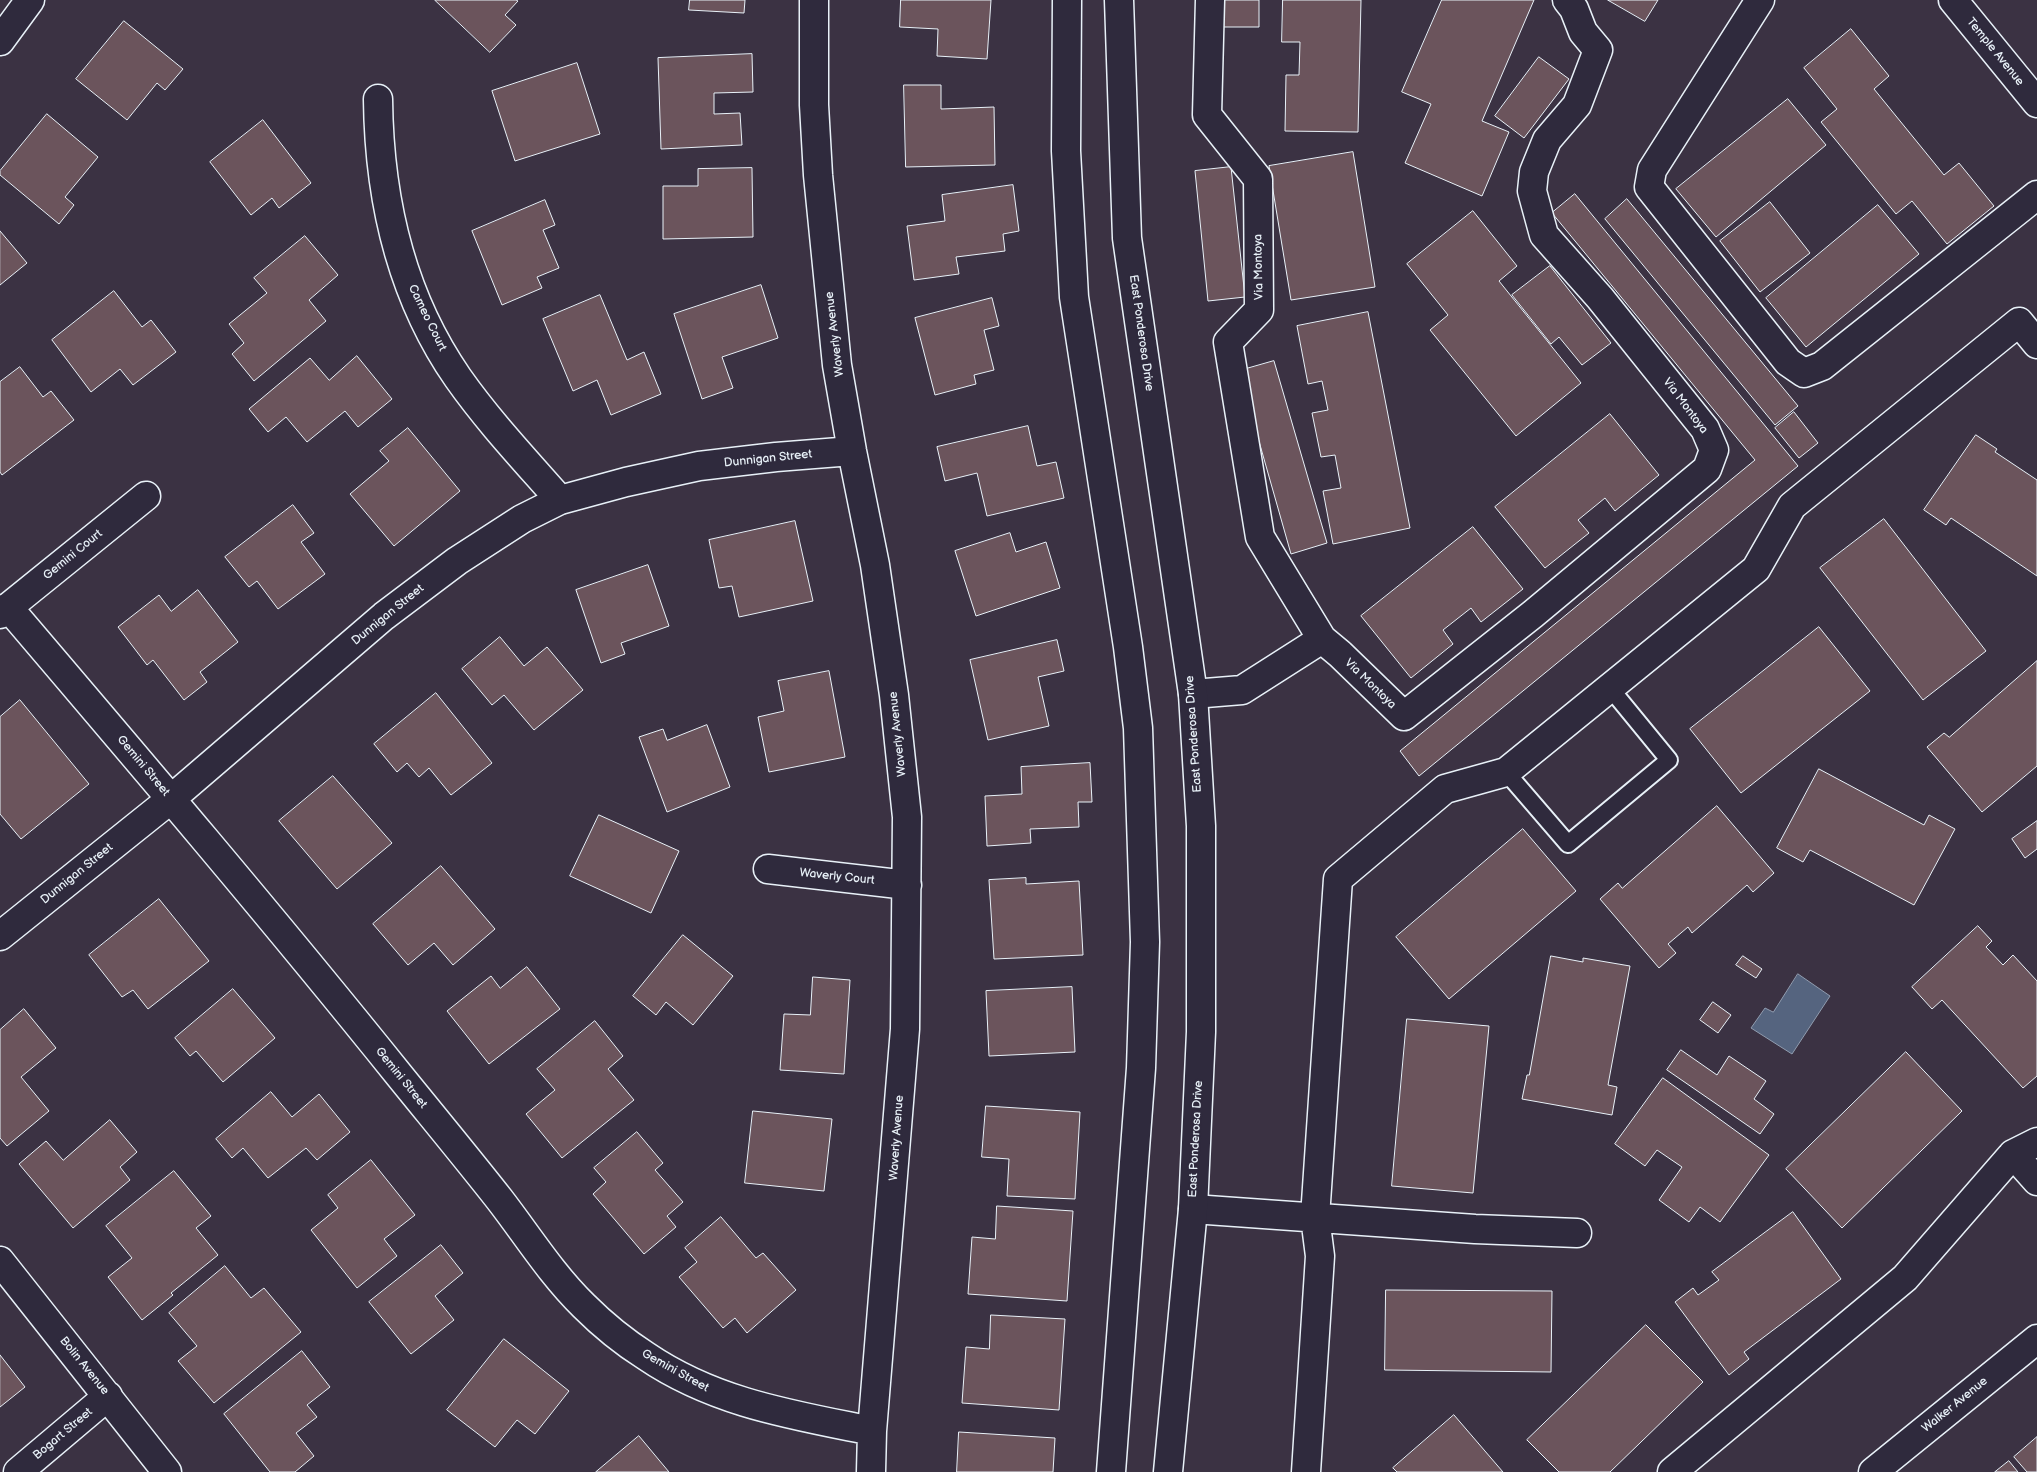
<!DOCTYPE html>
<html>
<head>
<meta charset="utf-8">
<style>
  body { margin:0 }
  canvas { display:block; background:#3b3243 }
</style>
</head>
<body>
<canvas width="2037" height="1472"></canvas>
<script>
const context = document.querySelector('canvas').getContext('2d');
context.lineJoin = 'round';
function fillPath(path, color) {
  context.fillStyle = color;
  context.fill(path, 'evenodd');
}
function strokePath(path, color, width, dash) {
  context.strokeStyle = color;
  context.lineWidth = width;
  context.lineCap = dash ? 'butt' : 'round';
  context.setLineDash(dash || []);
  context.stroke(path);
}
function drawText(font, color, halo, rows, align = 'center') {
  context.font = font + ' "Balsamiq Sans",sans-serif';
  context.lineWidth = 4;
  context.setLineDash([]);
  context.textBaseline = 'middle';
  context.strokeStyle = halo;
  context.fillStyle = color;
  for (const [text, x, y, turn = 0] of rows) {
    context.save();
    context.translate(x, y);
    context.rotate((+turn || 0) * Math.PI / 180);
    context.textAlign = isNaN(turn) ? turn : align;
    if (halo) context.strokeText(text, 0, 0);
    context.fillText(text, 0, 0);
    context.restore();
  }
}
const water = new Path2D(`
  M1798 974 1830 996 1792 1054 1751 1028 1765 1008 1773 1012Z`);
fillPath(water, '#55647f');
strokePath(water, '#909caf', 1);
const building = new Path2D(`
  M435 0H516L518 1 505 15 516 25 490 52Z
  M690 0H745L744 13 689 10Z
  M901 0H991L987 59 937 56 938 29 900 27Z
  M1223 0H1259V27H1223Z
  M1283 0H1361L1358 132 1285 131 1286 75H1299L1300 42H1282Z
  M1442 0H1534L1482 121 1509 132 1482 196 1405 163 1431 104 1402 92Z
  M1608 0H1658L1645 21Z
  M124 21 183 69 165 90 157 83 127 120 76 79Z
  M1851 29 1889 76 1874 89 1944 175 1959 163 1994 206 1947 244 1912 201 1896 214 1821 122 1837 109 1804 68Z
  M752 54 753 92 714 93V114L740 113 742 145 661 149 658 58Z
  M1539 57 1569 79 1524 138 1495 116Z
  M577 63 600 134 515 161 492 91Z
  M904 85H941V109L994 107 995 165 906 167Z
  M1788 99 1826 145 1716 237 1676 189Z
  M47 114 98 157 65 197 74 205 59 224 0 175V171Z
  M263 120 311 183 279 208 272 198 251 215 210 162Z
  M1353 152 1375 287 1291 300 1269 166Z
  M1231 167 1245 297 1208 301 1195 171Z
  M752 168 753 237 663 239V186H698V169Z
  M1013 185 1019 231 1003 234 1005 251 956 257 959 274 914 280 907 226 945 221 942 195Z
  M1575 194 1798 466 1419 776 1400 751 1755 460 1552 213Z
  M1627 199 1798 406 1775 425 1605 219Z
  M545 200 555 225 543 230 559 268 537 277 542 288 502 305 472 231Z
  M1770 202 1810 253 1760 292 1720 241Z
  M1878 205 1919 254 1806 347 1766 298Z
  M1473 211 1517 266 1499 281 1581 383 1516 436 1430 330 1448 315 1407 264Z
  M0 231 27 263 0 285Z
  M305 236 338 275 309 300 326 321 254 381 232 354 244 343 229 324 267 293 254 278Z
  M1550 266 1611 343 1582 365 1559 337 1551 344 1512 295Z
  M761 285 778 338 722 357 733 388 702 399 674 314Z
  M114 291 142 327 151 320 176 352 133 385 120 369 91 392 52 340Z
  M600 295 627 360 644 352 661 394 611 415 597 380 573 391 543 319Z
  M992 298 999 326 984 330 994 370 974 375 976 384 935 395 915 318Z
  M1368 312 1410 528 1333 544 1323 491 1341 488 1335 455 1321 457 1312 413 1328 410 1322 381 1308 384 1297 326Z
  M357 356 392 399 358 427 345 411 307 442 286 417 268 432 249 409 310 358 329 380Z
  M1274 361 1327 543 1291 554 1239 371Z
  M20 367 43 397 51 391 74 420 2 475 0 472V382Z
  M1794 412 1818 443 1799 458 1775 428Z
  M1610 414 1659 475 1615 511 1605 498 1578 520 1589 533 1545 568 1495 507Z
  M1028 426 1037 466 1056 462 1064 498 987 516 977 473 945 481 937 447Z
  M408 428 460 491 394 546 350 494 389 461 380 451Z
  M1976 435 1997 449 1995 452 2037 480V576L1951 518 1946 525 1924 510Z
  M293 505 314 533 301 542 325 574 278 609 257 581 249 587 225 557Z
  M1884 519 1986 651 1923 700 1820 568Z
  M795 521 813 601 739 617 732 586 719 588 709 540Z
  M1473 527 1523 589 1481 622 1471 608 1443 630 1453 644 1411 678 1361 616Z
  M1010 533 1016 552 1046 542 1060 588 976 616 955 551Z
  M648 565 669 626 621 643 625 654 601 663 576 590Z
  M198 590 238 642 200 672 207 682 184 700 153 660 147 665 118 627 159 595 171 611Z
  M1819 627 1870 691 1741 793 1690 729Z
  M500 637 524 666 547 647 583 690 534 730 504 695 492 705 462 669Z
  M1057 640 1064 671 1038 677 1049 726 988 740 970 660Z
  M2037 661V766L1982 812 1927 747 1944 733 1949 737Z
  M829 671 845 757 769 772 758 717 784 711 778 681Z
  M436 693 492 763 451 795 429 768 419 777 407 763 397 772 374 744Z
  M20 700 89 784 21 839 0 814V717Z
  M707 725 730 787 667 812 639 737 663 729 667 740Z
  M1090 763 1092 802H1078L1079 827 1030 829 1031 843 987 846 985 796 1022 794 1021 767Z
  M1819 769 1924 825 1929 815 1955 829 1914 905 1810 850 1803 862 1777 848Z
  M333 776 392 843 337 889 279 821Z
  M1717 806 1774 873 1753 892 1747 885 1692 933 1688 927 1668 944 1676 953 1659 968 1600 899 1618 883 1622 888Z
  M599 815 679 851 651 913 570 876Z
  M2037 821V849L2025 858 2012 839Z
  M1523 829 1576 891 1449 999 1396 937Z
  M441 866 495 929 453 965 434 943 408 965 373 924Z
  M1026 878V884L1079 881 1083 955 994 959 989 880Z
  M159 899 209 961 148 1009 133 990 122 997 89 955Z
  M1978 926 1992 941 1986 947 2003 965 2013 955 2037 981V1076L2023 1088 1942 1000 1932 1009 1912 987Z
  M683 935 733 976 693 1025 666 1002 656 1015 633 996Z
  M1551 956 1583 962V958L1630 966 1608 1085 1617 1087 1612 1115 1522 1099 1527 1075H1529Z
  M1743 956 1762 969 1756 978 1736 965Z
  M527 967 560 1009 489 1064 447 1011 491 976 500 988Z
  M813 977 850 980 844 1074 780 1070 784 1014 810 1015Z
  M1072 987 1075 1052 989 1056 986 991Z
  M233 989 275 1038 223 1082 196 1051 190 1056 175 1038Z
  M1713 1002 1731 1015 1718 1033 1700 1020Z
  M24 1009 56 1048 21 1077 49 1111 7 1146 0 1138V1030Z
  M1407 1019 1489 1026 1473 1193 1392 1186Z
  M595 1021 623 1056 608 1069 634 1100 562 1158 526 1114 555 1090 537 1069Z
  M1681 1050 1717 1075 1729 1056 1766 1081 1754 1099 1774 1114 1760 1134 1667 1070Z
  M1906 1052 1962 1111 1842 1228 1786 1169Z
  M1663 1078 1769 1155 1720 1222 1700 1207 1689 1222 1659 1200 1682 1167 1657 1150 1645 1166 1615 1144Z
  M271 1092 292 1117 319 1094 350 1132 317 1160 306 1148 268 1178 243 1148 232 1158 216 1139Z
  M986 1106 1080 1112 1075 1199 1007 1196 1009 1159 982 1157Z
  M753 1111 832 1119 824 1191 745 1183Z
  M110 1120 137 1152 120 1167 130 1180 73 1228 19 1164 46 1141 63 1160Z
  M637 1132 663 1163 655 1170 683 1202 667 1216 676 1227 644 1254 593 1194 606 1182 594 1168Z
  M371 1160 415 1215 384 1239 397 1256 357 1288 311 1230 338 1208 328 1195Z
  M174 1171 211 1216 196 1228 218 1255 171 1293 173 1295 142 1320 108 1277 132 1258 106 1226Z
  M997 1206 1073 1211 1067 1301 968 1294 972 1237 995 1239Z
  M1793 1212 1841 1279 1744 1352 1749 1359 1729 1375 1675 1302 1693 1288 1698 1295 1719 1280 1712 1272Z
  M721 1217 756 1258 763 1253 796 1290 747 1333 735 1318 723 1328 679 1277 697 1262 685 1248Z
  M441 1245 463 1273 435 1296 454 1320 411 1354 369 1302Z
  M225 1266 251 1298 264 1288 301 1332 214 1403 178 1361 197 1346 169 1313Z
  M1386 1290 1552 1291 1551 1372 1385 1370Z
  M991 1315 1065 1319 1059 1410 962 1403 966 1347 989 1349Z
  M1646 1325 1703 1382 1610 1472H1559L1527 1440Z
  M504 1339 569 1391 535 1434 517 1420 495 1447 447 1410Z
  M302 1351 330 1387 307 1405 317 1417 296 1433 314 1456 295 1472H270L224 1414Z
  M0 1355 25 1387 0 1407Z
  M1454 1415 1503 1472H1397L1393 1468Z
  M959 1432 1055 1438 1053 1472H957Z
  M639 1436 669 1472H596Z
  M2037 1437V1472H2027L2014 1457Z
  M2009 1461 2018 1472H1995Z`);
fillPath(building, '#6b545c');
strokePath(building, '#e8f1f8', 1);
const lane = new Path2D(`
  M1506 772 1568 844 1669 760 1610 688`);
const street = new Path2D(`
  M814 0V105L818 175 837 365 852 451 875 565 894 695 907 817 905 1029 872 1431 871 1472
  M1210 0 1207 115 1258 179 1259 310 1228 342 1260 537 1322 639 1340 654 1404 716 1533 614 1707 469 1714 450 1705 429 1600 298 1544 235 1532 191 1534 172 1547 140 1577 105 1598 50 1583 32 1574 9 1567 0
  M1760 0 1652 170 1649 187 1788 362 1804 373 1822 366 2037 195
  M0 41 30 0
  M378 99C379 197 401 296 458 378 489 422 525 460 560 500
  M8 607C140 762 272 917 399 1075 433 1117 467 1158 500 1200 527 1235 552 1275 584 1306 603 1325 624 1342 646 1356 715 1403 793 1415 872 1431
  M0 614 146 496
  M1193 694 1242 690 1322 639
  M768 869 907 885
  M0 936 171 799 384 616 457 561 522 519 560 500 626 482 699 466 776 457 852 451
  M2013 1154 2037 1181
  M1193 1209 1475 1229 1577 1233
  M0 1261 167 1472
  M18 1472 108 1396
  M1306 1472 1320 1256 1315 1217 1338 879 1445 789 1506 772 1756 569 1792 506 2019 322 2037 344
  M1672 1472 1905 1278 2013 1154 2037 1142
  M1873 1472 2037 1339`);
const secondary = new Path2D(`
  M1067 0 1066 151 1074 297 1128 647 1138 728 1145 942 1141 1068 1111 1472
  M1119 0 1127 238 1193 694 1201 826V1032L1193 1209 1168 1472
  M1953 0 2037 103`);
strokePath(lane, '#e8f1f8', 20);
strokePath(street, '#e8f1f8', 31);
strokePath(secondary, '#e8f1f8', 31);
strokePath(lane, '#2f2a3d', 16);
strokePath(street, '#2f2a3d', 28);
strokePath(secondary, '#2f2a3d', 28);
drawText('12px', '#e8f1f8', '#2f2a3d', [
  ["Temple Avenue",1995,52,51],
  ["Via Montoya",1259,267,-91],
  ["Cameo Court",427,318,64],
  ["East Ponderosa Drive",1141,333,82],
  ["Waverly Avenue",835,334,-97],
  ["Via Montoya",1685,406,53],
  ["Dunnigan Street",768,459,-6],
  ["Gemini Court",73,555,-39],
  ["Dunnigan Street",388,615,-39],
  ["Via Montoya",1370,684,44],
  ["Waverly Avenue",898,734,-96],
  ["East Ponderosa Drive",1194,734,-94],
  ["Gemini Street",143,766,50],
  ["Dunnigan Street",77,874,-39],
  ["Waverly Court",837,877,6],
  ["Gemini Street",401,1078,51],
  ["Waverly Avenue",897,1138,-86],
  ["East Ponderosa Drive",1196,1139,-87],
  ["Bolin Avenue",84,1366,51],
  ["Gemini Street",675,1371,29],
  ["Walker Avenue",1955,1405,-39],
  ["Bogart Street",63,1434,-40]
]);
</script>
</body>
</html>
